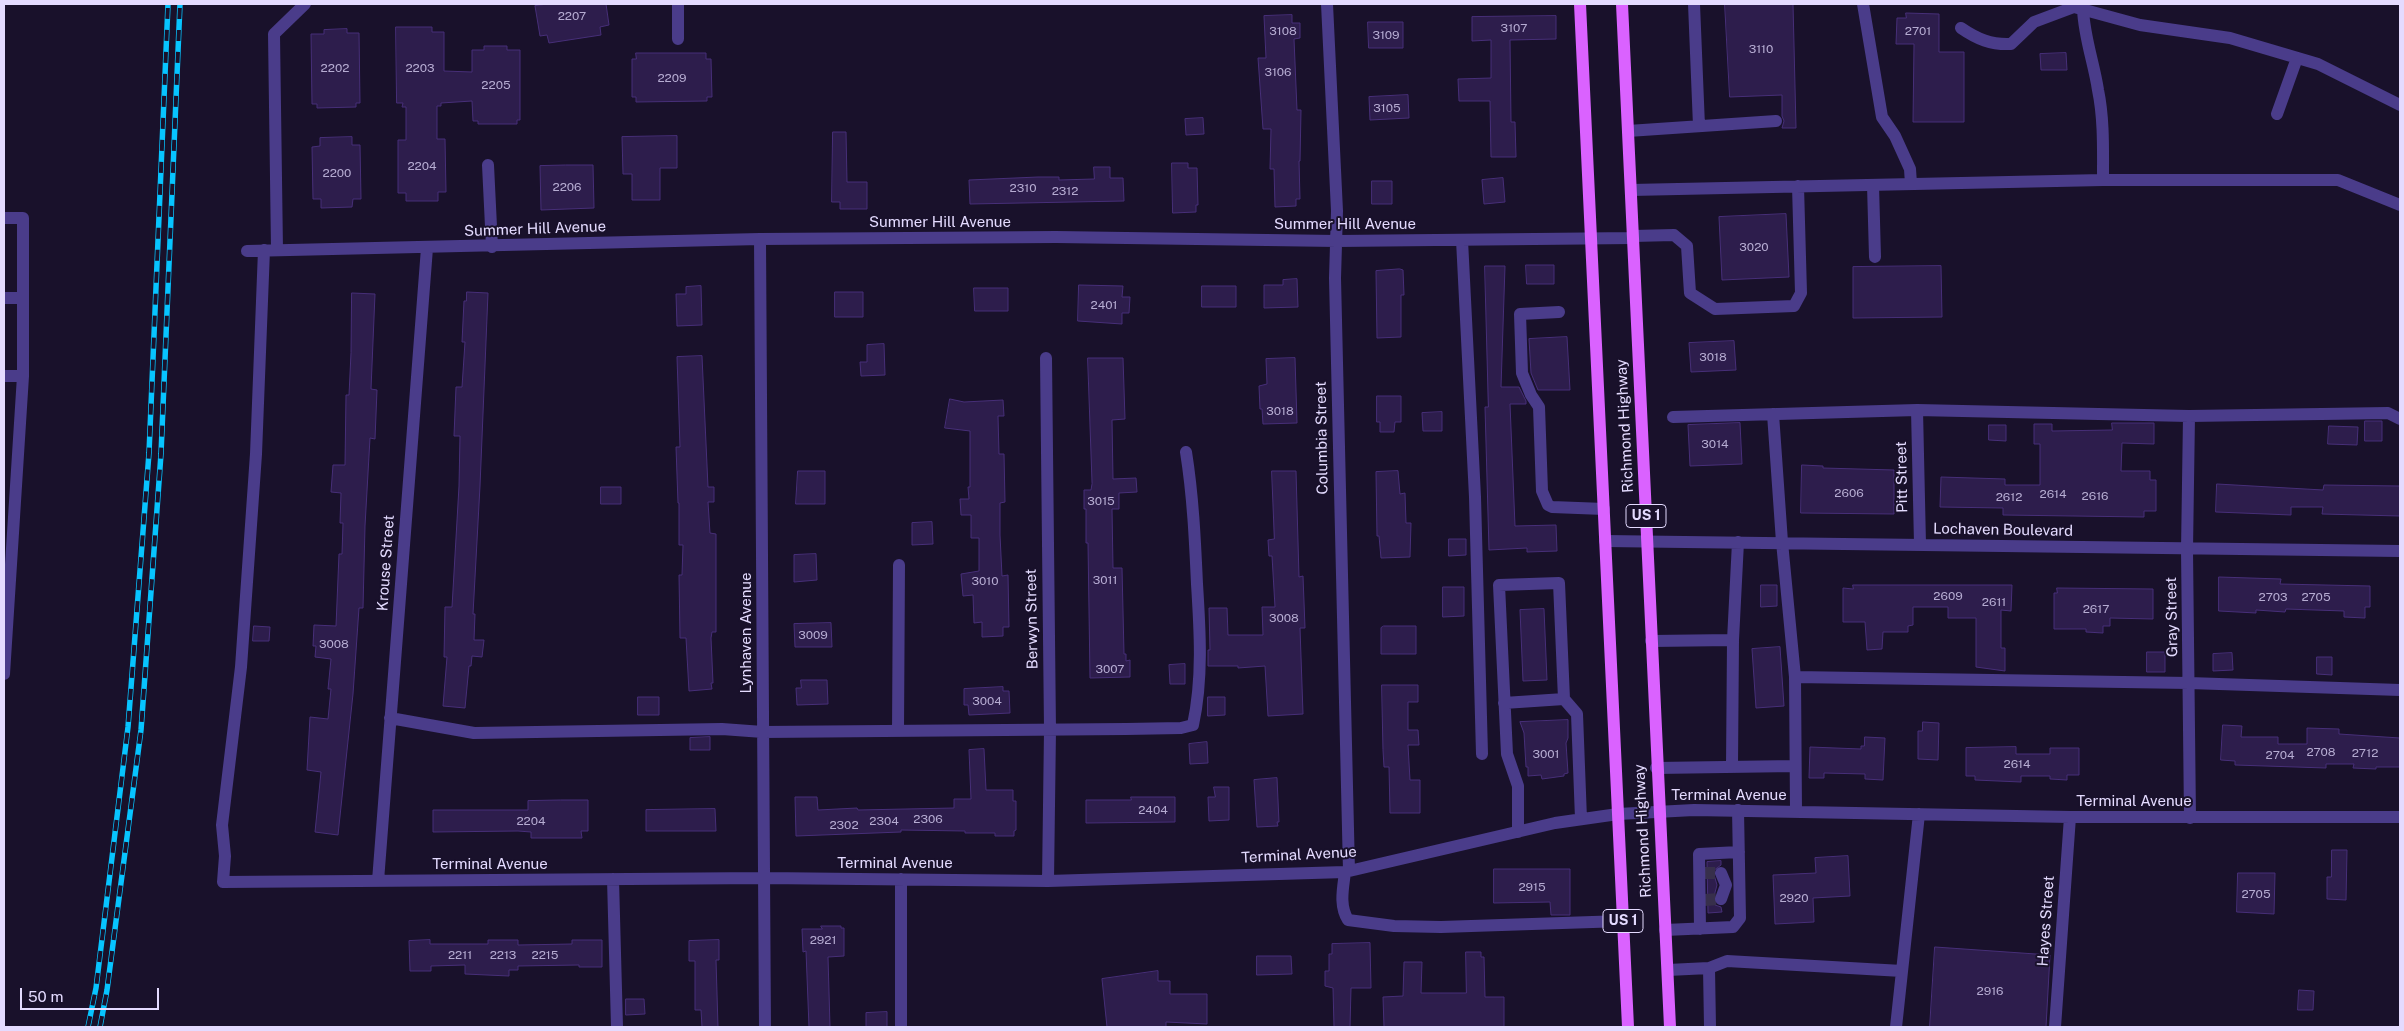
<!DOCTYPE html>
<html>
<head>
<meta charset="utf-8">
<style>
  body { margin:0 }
  #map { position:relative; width:2404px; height:1031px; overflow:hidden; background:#19112b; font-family:"Public Sans",sans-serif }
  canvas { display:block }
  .frame { position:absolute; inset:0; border:5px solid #e4dbff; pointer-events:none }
  .scale { position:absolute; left:20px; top:988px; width:139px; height:22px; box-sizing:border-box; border:2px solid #e4dbff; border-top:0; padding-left:6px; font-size:15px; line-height:18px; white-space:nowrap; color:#e4dbff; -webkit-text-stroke:4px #19112b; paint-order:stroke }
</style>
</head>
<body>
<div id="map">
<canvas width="2404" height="1031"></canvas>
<div class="frame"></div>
<div class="scale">50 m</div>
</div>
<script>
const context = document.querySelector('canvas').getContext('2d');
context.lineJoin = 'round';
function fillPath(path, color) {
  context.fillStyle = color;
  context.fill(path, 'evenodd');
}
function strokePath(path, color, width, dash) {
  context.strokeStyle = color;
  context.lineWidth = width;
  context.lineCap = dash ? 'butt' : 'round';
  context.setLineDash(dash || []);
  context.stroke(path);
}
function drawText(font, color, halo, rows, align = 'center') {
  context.font = font + ' "Public Sans",sans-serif';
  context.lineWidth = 4;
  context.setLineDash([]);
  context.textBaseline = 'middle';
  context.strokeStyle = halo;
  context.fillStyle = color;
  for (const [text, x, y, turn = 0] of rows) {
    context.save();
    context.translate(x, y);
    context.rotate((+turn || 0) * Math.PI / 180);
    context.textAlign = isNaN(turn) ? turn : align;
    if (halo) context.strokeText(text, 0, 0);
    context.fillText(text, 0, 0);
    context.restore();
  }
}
const building = new Path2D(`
  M548 4H606L609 25 600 27 601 35 549 43 547 35 540 36 535 6Z
  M1725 4H1793L1796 128H1782L1784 121 1782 116V95L1730 97Z
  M1906 13 1939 14V52H1964V122H1913L1914 44H1896L1897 18H1906Z
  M1292 15V23H1300V38L1294 39 1297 110H1301L1300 161H1299L1300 199H1296V206L1275 207 1274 169H1270L1271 129H1263L1258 58H1266L1264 16Z
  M1556 16V39L1510 40 1511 122H1515L1516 157H1491L1490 101H1459L1458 79 1491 78V40L1472 41V17Z
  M1368 22H1403V48H1369Z
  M396 27H432V32H444V71L472 72V50H484V46H507V50H520V120H517V124H478V121H473L472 101 441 103V106H437V139H445L446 192H438V201H406V193H398V140H406V107H402L403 103H397Z
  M347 29V33H359L360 103H356V107L317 108V104H312L311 34H324V30Z
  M636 53H706V59H711L712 97H707V101L636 102V97H632V59H636Z
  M2066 53 2067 70H2041L2040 54Z
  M1408 95 1409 118 1370 120 1369 97Z
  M1203 118 1204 134 1186 135 1185 119Z
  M833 132H846L847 182H867V209H840V202H832Z
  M677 136V168H660V200H632V174H623L622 137Z
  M352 137V145H360L361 199H353L352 207 321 208V199H313L312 147 320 146V138Z
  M1172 163H1188V168H1197L1198 205H1196V212L1173 213Z
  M566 165H593L594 208 541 210 540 166Z
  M1094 167H1110V178H1123L1124 201 970 204 969 180 1038 177H1059V180L1094 179Z
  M1503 178 1505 202 1484 204 1482 180Z
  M1372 181H1392V204H1372Z
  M1786 214 1789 277 1722 280 1719 217Z
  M1526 265H1554V284H1527Z
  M1485 266H1505L1501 387H1519L1526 401V404H1510L1515 526 1556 525 1557 551 1527 552V548L1489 550 1485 407H1488Z
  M1941 266 1942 317 1853 318V267Z
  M1400 269 1403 270 1404 295H1401V337L1377 338 1376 271Z
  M1297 279 1298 307 1264 308V285H1283V280Z
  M1079 285 1123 286 1122 297H1130L1129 313H1122V324L1078 321Z
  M701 286 702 325 677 326 676 294H686V287Z
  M1202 286H1236V307H1202Z
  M974 288H1008V311H975Z
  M467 292 488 293 480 486 473 614H475L474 640H484L482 657 472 656 471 666H469L465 708 443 706 447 657H444L445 607H452L459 486 460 436H454L456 387H462L465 342H462L464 301H466Z
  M835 292H863V317H835Z
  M352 293 375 294 371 389 377 390 375 439 370 438 365 526 363 608H359L353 694 338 835 315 832 321 772 307 770 310 717 328 719 331 689H328L331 659 315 657 316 646H313L314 625 336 626 339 554H342L343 523H340L341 493 331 492 333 465H345L346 395H349L351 353Z
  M1567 337 1570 390H1538L1531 373 1529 339Z
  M1734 341 1736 370 1691 372 1689 343Z
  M884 344 885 375 861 376 860 362H867V345Z
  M702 356 708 487H714V502H708L710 533 716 534V632H712L711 638 713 683H711L712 689 689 691 686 638H680L679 575H682L683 545H679V503H678L676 447H680L677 357Z
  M1088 358H1123L1125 419 1112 420 1113 479 1136 478 1137 492 1119 493V509H1112L1113 568H1122L1124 654H1126V661L1130 660V677L1090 678 1088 543H1086V509H1084V490H1091L1092 484Z
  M1295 358 1297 423 1263 424 1262 409H1260L1259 386 1267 384 1266 359Z
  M1377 396H1401V422H1395L1394 432H1380V422H1377Z
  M950 399 964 402 1003 400 1004 416H998L999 454H1004L1005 502 1000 503V535L1002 576 1008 575 1009 627H1003V636L982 637V622L974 623 973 595 963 596 961 574 979 571V538H971V515H961L960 499H969L968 487H970V431L945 428Z
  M1442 412V431H1423L1422 413Z
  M2365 421H2382V441H2365Z
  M1740 423 1742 464 1690 466 1688 425Z
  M2112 423H2154V444L2122 443 2121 471H2150V480H2156V511H2144V517L2003 515V508L1940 507 1941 477 2005 479V485H2040V444H2034V424H2052V431L2112 430Z
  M1989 425H2006V441L1989 440Z
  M2329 426 2358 427 2357 445 2328 444Z
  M1802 465 1823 466V468L1894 470V514L1801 513Z
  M798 471H825V504H796Z
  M1272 471H1296L1299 577 1303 576 1305 628H1300L1303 714 1268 716 1265 666 1238 668V666H1208V650H1210L1209 608H1227L1228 635H1263L1262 607H1275L1272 556H1269L1268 540 1274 539Z
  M1398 471 1400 494 1405 493 1406 523H1411L1410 557 1381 558 1379 536H1377L1376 472Z
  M2217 484 2323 490 2324 485 2400 486V516L2322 514 2323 507H2291V515L2216 512Z
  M601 487H621V504H601Z
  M932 522 933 544 912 545V523Z
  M1449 539H1466V555L1449 556Z
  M816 554 817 580 794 582V555Z
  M2219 577 2281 579 2280 584 2370 586V607H2365V618L2344 617V611L2286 609 2285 612 2256 610V613L2219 611Z
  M1761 585H1777V606L1761 607Z
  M1853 585H2012L2011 611 2001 610V648H2005V671L1976 667V618H1948V607H1913V625L1908 626V632H1883L1882 649 1867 650 1865 622H1843V588L1853 589Z
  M1443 587H1464V616L1443 617Z
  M2057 588 2153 589V619L2110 618V626H2103V633L2086 632V629H2054V593H2057Z
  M1544 609 1547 680 1523 681 1520 610Z
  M831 623 832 647H795L794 624Z
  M254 626 270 627 269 641H253Z
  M1384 626H1416V654H1381V628Z
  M1780 647 1784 706 1756 708 1752 649Z
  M2147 652H2165V672H2147Z
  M2232 653 2233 670 2213 671V654Z
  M2317 657H2332V675L2317 674Z
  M1185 664V684H1170L1169 665Z
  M801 680H827L828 704 797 705 796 688H801Z
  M1382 685H1418V702H1408V730H1418L1419 745H1408L1410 780H1420V813H1390L1389 767H1384L1383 750Z
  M1003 687V691H1009L1010 713 969 715 968 705H964V689Z
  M638 697H659V715H638Z
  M1208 697H1225V715L1208 716Z
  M1568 720V738L1566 743 1568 773 1564 774V776L1542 779 1541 775 1528 776V767H1526L1524 733 1520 722Z
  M1923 722 1939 723 1938 760 1918 759V731H1922Z
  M2223 725 2242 726 2241 737H2278V744H2307V728L2339 729V734L2400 738V767H2376V769L2353 768 2354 764H2326V768L2235 765V761L2221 760Z
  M710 737V750H690V738Z
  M1865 737 1885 738 1883 780 1865 779V774L1824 773V778H1809L1810 747 1861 749V746H1864Z
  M1207 742 1208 763 1190 764 1189 744Z
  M2016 747V754H2050V748H2079V775H2067V780L2050 779V776H2021V782L1975 780V776H1966V748Z
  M984 749 986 790H1013V801H1016V830L1014 831V836H995V833H965V831L901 830V832L796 836 795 797H817L818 810 857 808 858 810 954 808V799H971L969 750Z
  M1277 778 1279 822H1277L1278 826 1257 827 1254 780Z
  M1214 787H1229V820L1209 821 1208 797H1215Z
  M1131 797H1175V822L1086 823V800H1131Z
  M561 800H588V831H581L582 838H531V832L518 831 433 832V810H528V801Z
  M715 809 716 831H646V810Z
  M2332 850H2347L2346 900 2327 899V877H2331Z
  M1848 856 1850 896 1813 898 1814 922 1775 924 1773 875 1816 873 1815 858Z
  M1721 861V865L1713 871 1717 885 1713 900 1715 905 1721 907 1722 912 1708 913 1707 862Z
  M1494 869H1570V915H1551L1550 902 1494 903Z
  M2238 873H2275L2274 914 2237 912Z
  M821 926H841V928H844V956L828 957 830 1027H809L806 951 803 952 802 929H822Z
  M430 940V944H488V940H518V945L572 944V940H602V967H579V965L518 966V970H509V976L465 974V965L431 966V971H410L409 941Z
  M719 940V960H716L718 1027H702L701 1010H695V961H689V941Z
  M1370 943 1371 988H1351L1350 1027H1334L1333 988 1325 986V971H1329V954H1332V944Z
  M1935 947 2050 955 2046 1027H1930Z
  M1466 952H1481V957H1484L1485 997H1504V1027H1384L1383 997 1403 996 1404 962H1422L1421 993H1466Z
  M1257 956H1291L1292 974 1257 975Z
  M1158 971V981H1170V994H1207V1024L1166 1022V1027H1107L1102 979Z
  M2299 990 2314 991 2313 1010H2298Z
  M626 999H644L645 1014 626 1015Z
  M887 1012V1027H866V1013Z`);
fillPath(building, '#2d1d4c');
strokePath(building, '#472f78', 1);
strokePath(new Path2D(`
  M1703 873H1721
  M1704 900 1721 899`), '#372f4b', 12, [12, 6]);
strokePath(new Path2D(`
  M1327 4 1337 211 1335 278 1349 871
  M1694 4 1699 126
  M1863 4 1882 117 1895 136 1910 169 1911 184
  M2072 4 2074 7 2140 25 2230 38 2318 64 2400 105
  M2083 9C2084 37 2094 63 2098 90 2104 119 2103 150 2103 180
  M1961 28C1977 39 1991 45 2011 44L2034 22 2074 7
  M678 39V4
  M2277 114 2297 58
  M1628 131 1776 121
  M488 165 492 247
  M1873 185 1875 257
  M1631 190 2103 180H2338L2400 205
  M4 218H23V376
  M1633 236 1674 235 1687 246 1690 293 1715 309 1794 306 1801 293 1798 186
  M760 239 765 1027
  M1462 240 1475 497 1482 754
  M264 250 256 454 241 667 222 825 225 856 223 882 764 878 1048 881 1345 872 1555 823 1618 814 1694 810 2070 817H2400
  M277 250 274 34 305 4
  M247 251 760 239 1056 237 1337 241 1633 238
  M4 298H23
  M1559 312 1520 314 1522 373 1531 395 1539 407 1542 491 1548 505 1552 507 1604 509
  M1046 358 1050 730 1048 881
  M4 376H23L4 674
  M1917 410 1920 544
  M1773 414 1782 542 1795 677 2189 683 2400 690
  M2189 416 2187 550 2190 818
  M1673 417 1917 410 2189 416 2388 413 2400 419
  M1605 541 2400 551
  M1733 640 1738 542
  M1651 641 1733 640 1732 766
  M1795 677 1796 811
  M1504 703 1564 699
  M390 718 474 733 722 729 763 732 1126 729 1181 728 1193 725C1203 679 1200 631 1197 584 1195 540 1193 496 1186 452
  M898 731 899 565
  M1656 768 1795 766
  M1518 832V786L1507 754 1499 585 1559 583 1564 699 1577 714 1581 819
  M1345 872C1343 889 1339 905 1348 920L1394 926 1441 927 1623 921
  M1721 873 1726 885 1721 899
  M613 879 617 1027
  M901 879V1027
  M378 881 427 248
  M1700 929 1699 854 1739 852
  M1665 930 1733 927 1740 918 1738 810
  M1709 968 1727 961 1902 971
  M1668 970 1709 968 1710 1027
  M1896 1027 1919 814
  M2055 1027 2070 817`), '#4a3c8a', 12);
strokePath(new Path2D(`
  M1580 4 1628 1027
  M1622 4 1670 1027`), '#da62ff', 12);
const rail = new Path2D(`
  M88 1027 96 988 128 727 149 453 168 4
  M100 1027 107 990 141 730 161 454 180 4`);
strokePath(rail, '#07c4ff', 5.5);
strokePath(rail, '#19112b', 4, [11]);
drawText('12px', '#b6acd2', null, [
  ["2207",572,16],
  ["3107",1514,28],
  ["3108",1283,31],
  ["2701",1918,31],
  ["3109",1386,35],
  ["3110",1761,49],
  ["2202",335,68],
  ["2203",420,68],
  ["3106",1278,72],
  ["2209",672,78],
  ["2205",496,85],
  ["3105",1387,108],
  ["2204",422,166],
  ["2200",337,173],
  ["2206",567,187],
  ["2310",1023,188],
  ["2312",1065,191],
  ["3020",1754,247],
  ["2401",1104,305],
  ["3018",1713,357],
  ["3018",1280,411],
  ["3014",1715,444],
  ["2606",1849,493],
  ["2614",2053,494],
  ["2616",2095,496],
  ["2612",2009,497],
  ["3015",1101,501],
  ["3011",1105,580],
  ["3010",985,581],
  ["2609",1948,596],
  ["2703",2273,597],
  ["2705",2316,597],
  ["2611",1994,602],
  ["2617",2096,609],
  ["3008",1284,618],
  ["3009",813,635],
  ["3008",334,644],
  ["3007",1110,669],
  ["3004",987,701],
  ["2708",2321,752],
  ["2712",2365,753],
  ["3001",1546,754],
  ["2704",2280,755],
  ["2614",2017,764],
  ["2404",1153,810],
  ["2306",928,819],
  ["2204",531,821],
  ["2304",884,821],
  ["2302",844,825],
  ["2915",1532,887],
  ["2705",2256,894],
  ["2920",1794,898],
  ["2921",823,940],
  ["2211",460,955],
  ["2213",503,955],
  ["2215",545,955],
  ["2916",1990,991]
]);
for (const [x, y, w] of [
  [1646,516,40],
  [1623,921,40]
]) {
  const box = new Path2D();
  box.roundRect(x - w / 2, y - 11.5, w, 23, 4);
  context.fillStyle = '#19112b';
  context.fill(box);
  strokePath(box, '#e4dbff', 1);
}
drawText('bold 14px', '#e4dbff', null, [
  ["US 1",1646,516],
  ["US 1",1623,921]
]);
drawText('15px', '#e4dbff', '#19112b', [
  ["Summer Hill Avenue",940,222],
  ["Summer Hill Avenue",1345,224],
  ["Summer Hill Avenue",535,229,-2],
  ["Richmond Highway",1625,426,-93],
  ["Columbia Street",1322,438,-91],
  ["Pitt Street",1902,477,-91],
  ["Lochaven Boulevard",2003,530,1],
  ["Krouse Street",386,563,-86],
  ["Gray Street",2172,617,-91],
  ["Berwyn Street",1032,619,-91],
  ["Lynhaven Avenue",746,633,-90],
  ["Terminal Avenue",1729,795],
  ["Terminal Avenue",2134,801],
  ["Richmond Highway",1643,831,-93],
  ["Terminal Avenue",1299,855,-3],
  ["Terminal Avenue",895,863],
  ["Terminal Avenue",490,864],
  ["Hayes Street",2046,921,-86]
]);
</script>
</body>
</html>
